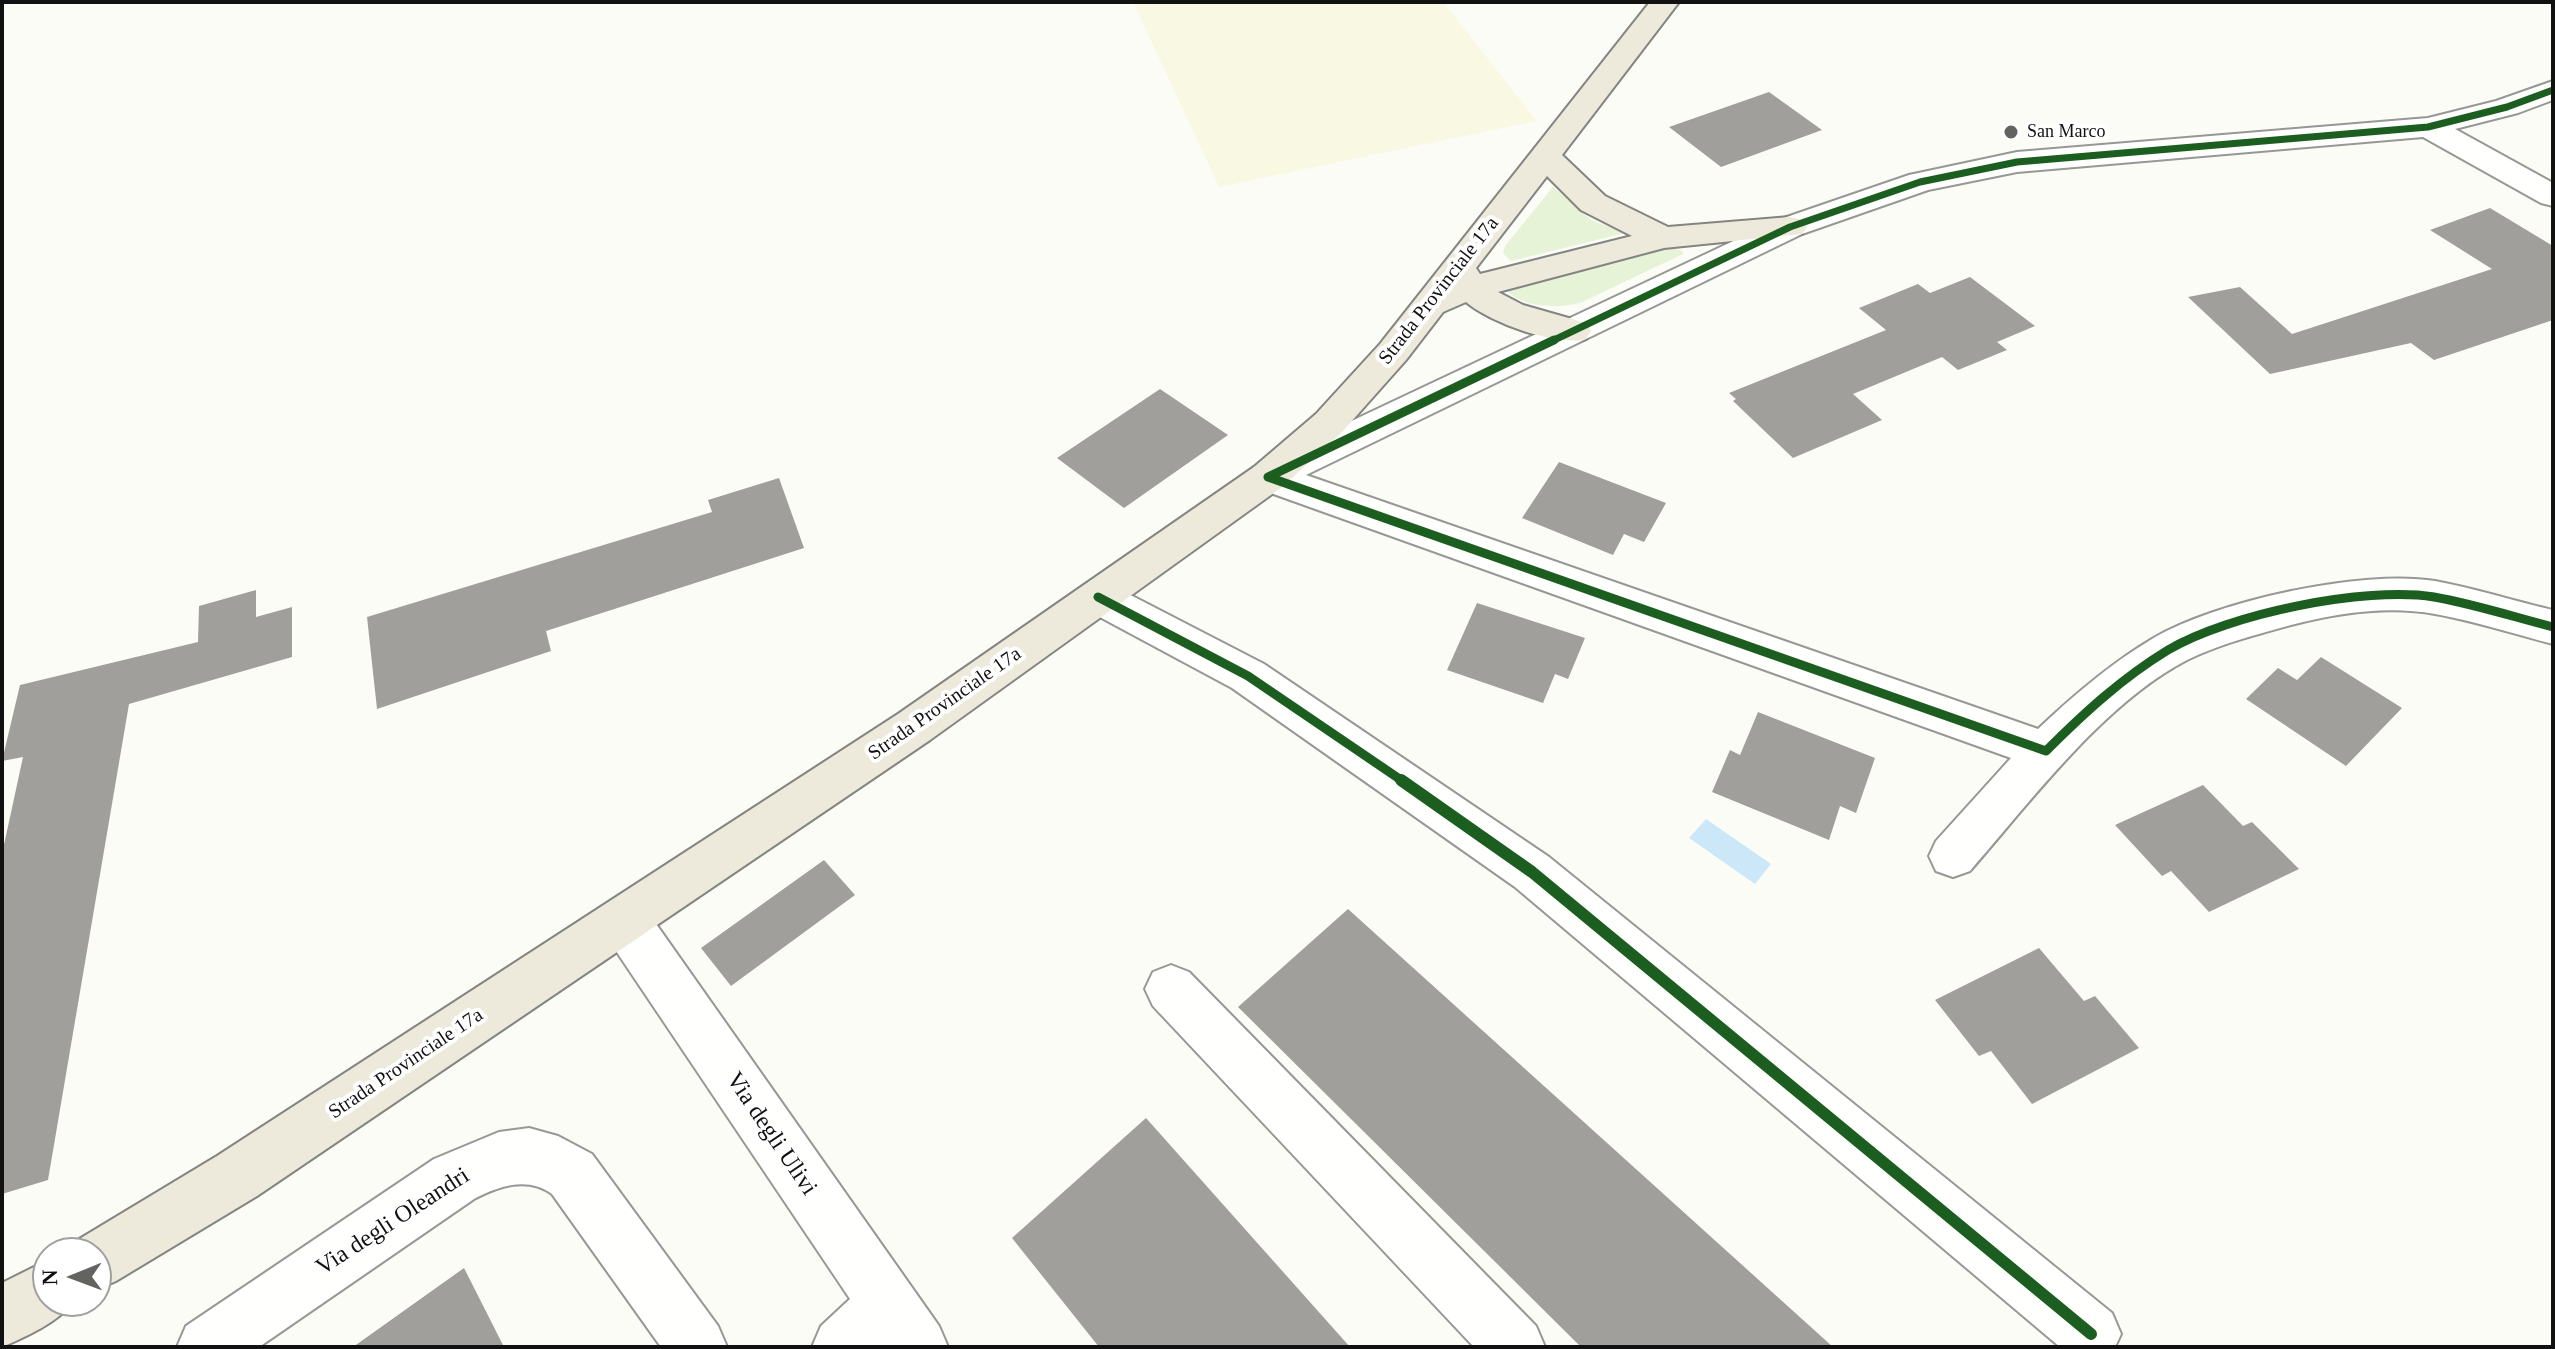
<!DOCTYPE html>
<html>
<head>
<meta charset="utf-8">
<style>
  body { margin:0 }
  #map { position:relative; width:2555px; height:1349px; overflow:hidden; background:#fcfcf7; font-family:Georgia,serif }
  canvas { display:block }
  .frame { position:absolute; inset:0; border:4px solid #111; pointer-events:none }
  .north { position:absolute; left:32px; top:1237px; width:80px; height:80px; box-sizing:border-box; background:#fff; border:2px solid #a0a0a0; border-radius:50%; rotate:269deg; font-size:22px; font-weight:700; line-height:32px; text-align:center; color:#111 }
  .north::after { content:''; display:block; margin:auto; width:28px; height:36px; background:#636362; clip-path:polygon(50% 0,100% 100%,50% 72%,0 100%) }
</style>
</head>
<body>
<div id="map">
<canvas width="2555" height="1349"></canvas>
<div class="frame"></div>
<div class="north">N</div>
</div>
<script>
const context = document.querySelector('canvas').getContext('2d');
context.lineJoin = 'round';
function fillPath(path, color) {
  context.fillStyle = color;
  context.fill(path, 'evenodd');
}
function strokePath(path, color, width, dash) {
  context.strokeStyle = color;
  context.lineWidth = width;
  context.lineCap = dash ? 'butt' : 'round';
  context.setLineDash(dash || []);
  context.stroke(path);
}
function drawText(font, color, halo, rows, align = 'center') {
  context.font = font + ' Georgia,serif';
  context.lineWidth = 8;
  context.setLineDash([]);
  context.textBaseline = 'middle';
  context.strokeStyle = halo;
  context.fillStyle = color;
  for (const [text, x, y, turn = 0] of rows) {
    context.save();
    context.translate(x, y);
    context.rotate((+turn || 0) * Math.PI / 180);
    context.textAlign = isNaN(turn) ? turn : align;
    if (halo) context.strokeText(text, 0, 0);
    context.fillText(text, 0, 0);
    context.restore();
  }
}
fillPath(new Path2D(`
  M1133 2H1443L1537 121 1219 187Z`), '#f9f8e3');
fillPath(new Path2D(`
  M1553 187 1591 220 1625 233 1511 261 1503 253 1505 246Z
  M1670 248 1683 251V254L1580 303C1557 309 1518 308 1503 286Z`), '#e6f3d7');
fillPath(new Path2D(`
  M1706 819 1771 864 1755 884 1689 838Z`), '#cce8f8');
fillPath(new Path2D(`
  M1769 92 1822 130 1721 167 1669 127Z
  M2490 208 2553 246V320L2434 360 2411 343 2270 374 2188 297 2240 287 2292 334 2492 269 2430 230Z
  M1970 277 2035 326 1997 342 2007 350 1958 370 1942 357 1853 394 1882 420 1793 458 1733 401 1736 399 1729 393 1886 330 1859 308 1918 284 1930 293Z
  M1160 389 1228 435 1124 508 1057 458Z
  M1559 462 1666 503 1644 542 1624 534 1613 555 1522 518Z
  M779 478 804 548 546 631 551 651 377 709 367 617 712 512 708 500Z
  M256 590V617L292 607V657L129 704 48 1180 2 1194V854L23 757 2 761 20 685 198 642 199 606Z
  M1477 603 1585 638 1568 679 1555 674 1543 703 1447 670Z
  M2321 657 2402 708 2346 766 2246 699 2278 668 2297 680Z
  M1758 712 1875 758 1856 813 1840 806 1829 840 1712 792 1730 750 1740 755Z
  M2203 785 2243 826 2252 822 2299 869 2209 912 2171 871 2162 876 2115 825Z
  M824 860 855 895 731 986 701 948Z
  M1348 909 1833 1347H1581L1238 1007Z
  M2039 948 2084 1001 2095 996 2139 1048 2032 1104 1991 1051 1979 1056 1935 1000Z
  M1146 1118 1350 1347H1099L1012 1238Z
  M464 1268 504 1347H353Z`), '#a19f9c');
const minor = new Path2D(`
  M2553 81V100L2518 113 2455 129 2553 183V206L2541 203 2423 137 2017 172 1928 190 1802 234 1306 475 2038 729C2074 695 2110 664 2152 639 2215 601 2363 569 2435 581 2474 588 2514 601 2553 610V644C2514 634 2475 621 2435 614 2387 605 2337 613 2291 625 2255 635 2220 644 2187 660 2104 703 2031 801 1970 871L1953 877 1936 871 1929 856 1936 841 2011 758 1254 487 1248 477 1254 467 1778 220 1909 175 2017 152 2428 118 2496 101Z
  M1098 581 1113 586 1264 664 1549 857 2112 1313 2121 1334 2115 1347H2060L1515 887 1232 688 1083 608 1077 597 1083 586Z
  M624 897 642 904 939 1326 948 1347H812L821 1326 850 1299 606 936 599 920 606 904Z
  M1171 965 1189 972 1536 1326 1545 1347H1474L1153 1006 1145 989 1153 972Z
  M529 1128 558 1136 592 1154 718 1326 727 1347H661L552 1194C527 1176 499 1186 474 1199L259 1347H177L186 1326 434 1159 499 1132Z`);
const major = new Path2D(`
  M1650 2H1679L1562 155 1605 196 1668 227 1790 217 1802 220 1807 227 1802 234 1664 248 1498 292 1523 305 1586 323 1591 331 1586 339C1557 347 1489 322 1466 302L1443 312 1406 360 1342 432 1282 487 930 740 257 1196 116 1281 96 1290V1253H70L76 1241 217 1156 898 714 1254 467 1316 414 1380 344ZM1547 176 1581 210 1632 236 1480 274 1476 268Z
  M48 1260V1301H72C64 1320 21 1339 2 1347V1283Z`);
strokePath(minor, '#979795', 4);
strokePath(major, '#848482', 4);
fillPath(minor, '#fffffe');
fillPath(major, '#ede9db');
strokePath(new Path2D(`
  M1550 342 1790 227 1920 182 2017 162 2428 127 2507 107 2553 90`), '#1b5e20', 7);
strokePath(new Path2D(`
  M1268 477 2046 751C2084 713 2122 678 2168 650 2229 614 2364 586 2434 597 2474 604 2514 617 2553 627
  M1268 477 1554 340
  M1098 597 1248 676 1404 782`), '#1b5e20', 9);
strokePath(new Path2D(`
  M1401 780 1532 872 2091 1334`), '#1b5e20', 12);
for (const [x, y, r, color] of [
  [2011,132,8,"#636362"]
]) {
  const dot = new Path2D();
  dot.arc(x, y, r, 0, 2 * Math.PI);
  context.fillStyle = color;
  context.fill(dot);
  strokePath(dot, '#fff', 3);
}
drawText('18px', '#111', '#fff', [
  ["San Marco",2027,132]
], 'left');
drawText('20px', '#111', '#fff', [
  ["Strada Provinciale 17a",1439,291,-52],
  ["Strada Provinciale 17a",945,704,-35],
  ["Strada Provinciale 17a",406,1064,-34]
]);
drawText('24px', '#111', '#fff', [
  ["Via degli Ulivi",771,1134,56],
  ["Via degli Oleandri",393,1222,-33]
]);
</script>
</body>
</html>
